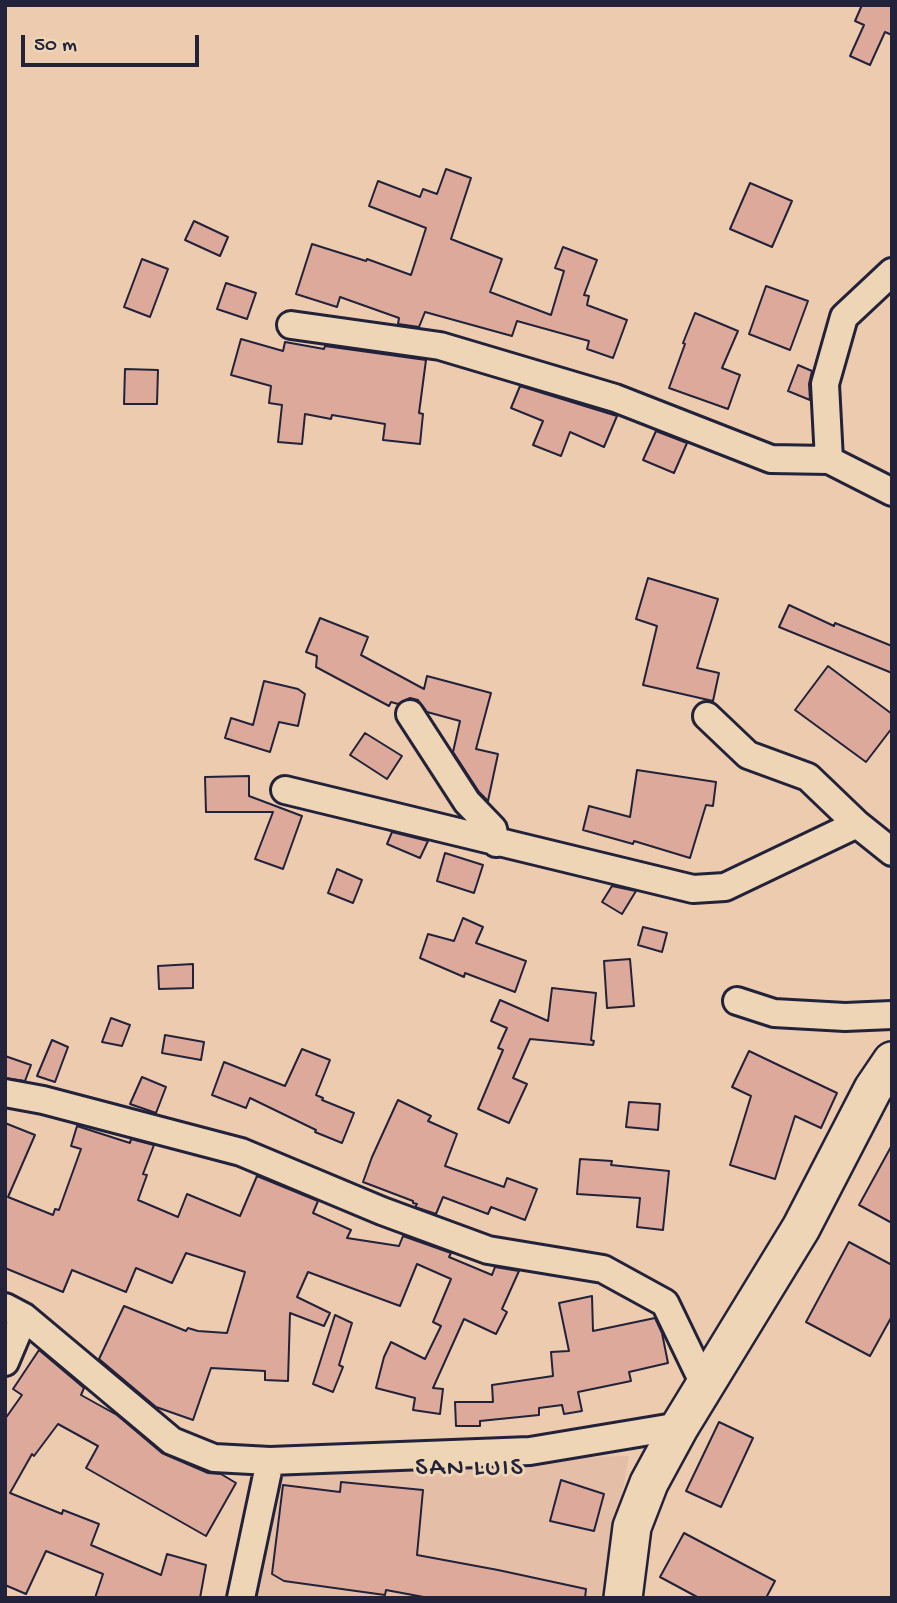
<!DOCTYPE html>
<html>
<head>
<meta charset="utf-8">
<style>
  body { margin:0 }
  #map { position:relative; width:897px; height:1603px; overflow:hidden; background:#edcbaf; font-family:"Gochi Hand",sans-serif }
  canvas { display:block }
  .frame { position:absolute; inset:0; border:7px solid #22223b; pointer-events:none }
  .scale { position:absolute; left:21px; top:35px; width:178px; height:32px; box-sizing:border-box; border:4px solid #22223b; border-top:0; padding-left:9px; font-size:21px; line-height:24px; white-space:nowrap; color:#22223b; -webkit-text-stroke:5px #edd5b5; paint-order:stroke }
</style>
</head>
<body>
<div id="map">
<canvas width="897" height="1603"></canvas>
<div class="frame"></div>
<div class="scale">50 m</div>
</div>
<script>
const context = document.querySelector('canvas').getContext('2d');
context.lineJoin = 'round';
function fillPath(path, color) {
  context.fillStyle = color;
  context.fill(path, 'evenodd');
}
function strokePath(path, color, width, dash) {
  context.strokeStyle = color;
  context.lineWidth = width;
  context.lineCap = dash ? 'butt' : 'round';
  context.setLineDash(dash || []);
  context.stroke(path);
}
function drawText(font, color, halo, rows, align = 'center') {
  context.font = font + ' "Gochi Hand",sans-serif';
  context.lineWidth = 6;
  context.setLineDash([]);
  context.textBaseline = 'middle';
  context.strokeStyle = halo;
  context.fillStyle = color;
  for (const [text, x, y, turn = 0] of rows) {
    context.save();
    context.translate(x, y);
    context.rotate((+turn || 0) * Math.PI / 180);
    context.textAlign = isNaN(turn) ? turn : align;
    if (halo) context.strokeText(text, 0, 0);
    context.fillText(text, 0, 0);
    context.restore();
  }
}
fillPath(new Path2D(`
  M629 1456 603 1598H257L278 1466Z`), '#e4bea7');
const building = new Path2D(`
  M862 5H892V35L885 32 870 65 850 56 864 25 855 21Z
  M446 169 471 178 451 239 502 259 490 292 551 315 564 271 555 268 563 247 597 260 584 295 589 296 587 305 627 320 613 358 587 349 589 341 517 321 512 336 425 312 419 327 398 324 399 318 340 297 337 307 296 294 312 244 366 261 367 259 411 275 426 228 369 206 378 181 420 197 423 189 437 194Z
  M750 183 792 201 772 247 730 229Z
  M194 221 228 237 220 256 185 240Z
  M142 259 168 269 150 317 124 307Z
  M226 283 256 293 247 319 217 309Z
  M766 286 808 301 790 350 749 334Z
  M695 313 738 331 722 368 740 375 728 409 669 388 685 344 683 343Z
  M241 339 283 351 285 342 324 349 325 346 426 360 419 413 423 414 420 444 383 440 385 424 332 415 331 419 305 414 302 444 278 442 282 405 269 403 271 386 231 375Z
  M798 365 812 371 809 384 810 400 788 391Z
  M125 369 158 370 157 404H124Z
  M520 386 617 416 604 447 570 432 561 456 533 445 543 421 511 408Z
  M656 431 687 443 674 473 643 460Z
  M648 578 718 599 697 668 719 673 713 701 643 685 657 626 636 619Z
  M789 605 834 626 835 623 892 646V673L779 627Z
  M320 618 368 637 361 655 424 689 427 676 491 693 476 749 498 754 488 801 479 792 453 752 460 721 427 712 418 700 410 698 398 704 391 702 389 706 316 667 317 656 306 652Z
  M828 666 892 714V728L866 762 795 710Z
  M264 681 298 689 305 694 298 726 279 722 270 752 225 738 231 718 253 725Z
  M365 733 402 756 387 779 350 755Z
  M637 770 716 782 713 806 706 805 690 858 634 841 633 844 583 830 589 806 630 817Z
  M249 776V796L302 816 283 869 255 859 273 812H206L205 777Z
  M392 832 428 841 420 858 387 844Z
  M445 853 483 865 474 893 437 881Z
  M337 869 362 880 353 903 328 893Z
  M612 886 636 891 622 914 602 902Z
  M463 918 483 927 476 943 526 961 515 992 465 973 464 977 420 958 428 934 454 941Z
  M643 927 667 933 662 952 638 945Z
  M630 959 634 1006 607 1008 604 961Z
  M193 964V988L159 989 158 966Z
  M552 988 596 993 591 1040 594 1041 593 1045 530 1039 513 1078 527 1084 509 1123 478 1109 503 1050 498 1048 507 1028 491 1021 500 1000 548 1021Z
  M111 1018 130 1025 122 1046 102 1042Z
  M165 1035 204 1042 201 1060 162 1053Z
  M52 1040 68 1047 55 1082 37 1076Z
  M302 1049 330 1060 316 1095 323 1098 322 1100 354 1113 342 1143 315 1132 316 1130 250 1098 246 1108 212 1095 224 1062 285 1086Z
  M749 1051 837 1093 821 1128 795 1116 775 1179 730 1165 751 1096 732 1087Z
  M5 1056 31 1065 25 1081 5 1078Z
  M142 1077 166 1087 156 1113 130 1104Z
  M398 1100 431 1116 428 1121 457 1134 445 1166 504 1187 507 1178 537 1189 525 1220 491 1207 488 1214 443 1197 436 1214 415 1207 417 1204 413 1203V1201L363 1182 372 1157Z
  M629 1102 660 1104 658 1130 626 1127Z
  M5 1123 35 1135 8 1197 53 1215 55 1209 59 1210 81 1149 71 1146 77 1126 130 1143 131 1139 154 1145 143 1174 147 1175 138 1200 178 1217 187 1194 240 1216 257 1176 318 1201 313 1213 351 1230 347 1238 399 1246 403 1236 451 1253 449 1257 492 1275 495 1267 519 1271 502 1309 507 1312 496 1334 464 1319 433 1388 443 1389 440 1414 413 1410 415 1398 376 1388 384 1357 391 1342 425 1359 441 1326 433 1322 451 1279 417 1264 400 1306 308 1272 297 1297 330 1313 324 1326 290 1313 288 1381 265 1380V1371L211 1368 193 1420 156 1407 99 1359 124 1306 186 1331 188 1328 198 1331 227 1333 245 1272 186 1253 172 1283 136 1268 126 1292 72 1270 63 1292 5 1268Z
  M892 1145V1223L859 1205Z
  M580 1159 612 1161 611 1165 669 1171 663 1230 637 1227 640 1198 577 1194Z
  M849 1242 892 1265V1316L870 1356 806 1322Z
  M592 1296 593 1331 655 1318 662 1333 668 1363 629 1372 631 1381 578 1392 582 1411 564 1414 562 1405 539 1408V1415L480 1421V1426H456L455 1402H493L492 1385 553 1376 551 1352 569 1351 559 1303Z
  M335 1315 352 1323 339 1365 343 1367 333 1392 313 1384Z
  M39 1350 84 1388 81 1395 117 1415 162 1453 208 1473 221 1474 236 1483 206 1536 86 1468 98 1446 58 1424 34 1456 32 1454 10 1493 62 1514 63 1510 99 1524 91 1545 161 1575 167 1554 206 1565 200 1598H95L103 1574 46 1551 26 1594 5 1585V1419L22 1395 13 1389Z
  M719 1422 753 1438 721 1507 686 1491Z
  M561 1480 604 1494 594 1531 550 1521Z
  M341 1482 423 1490 417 1555 498 1570 586 1589 585 1598H429L386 1590 385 1595 284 1581 272 1574 283 1485 340 1492Z
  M684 1533 775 1581 766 1598H699L660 1577Z`);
fillPath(building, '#dca99a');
strokePath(building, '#22223b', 2);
const street = new Path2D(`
  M892 272 844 317 825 384 829 460 892 492
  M291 325 440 346 615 398 771 459 829 460
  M410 714 467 802 493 829 496 843
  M707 716 748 755 808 777 857 824
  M285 790 693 889 725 887 857 824 892 852
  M737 1001 774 1013 845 1017 892 1015
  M5 1093 43 1100 241 1152 382 1211 488 1250 603 1269 665 1303 705 1386
  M5 1307 24 1317 172 1441 214 1458 270 1461 530 1451 680 1426
  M5 1362 24 1317
  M241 1598 270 1461`);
const secondary = new Path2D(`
  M623 1598 632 1527 649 1483 680 1426 801 1228 873 1089 892 1061`);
strokePath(street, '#22223b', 32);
strokePath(secondary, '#22223b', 42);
strokePath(street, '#edd5b5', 26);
strokePath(secondary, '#edd5b5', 37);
context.letterSpacing = '2px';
drawText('26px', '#22223b', '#edd5b5', [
  ["SAN LUIS",470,1470]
]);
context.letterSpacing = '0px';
</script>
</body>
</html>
